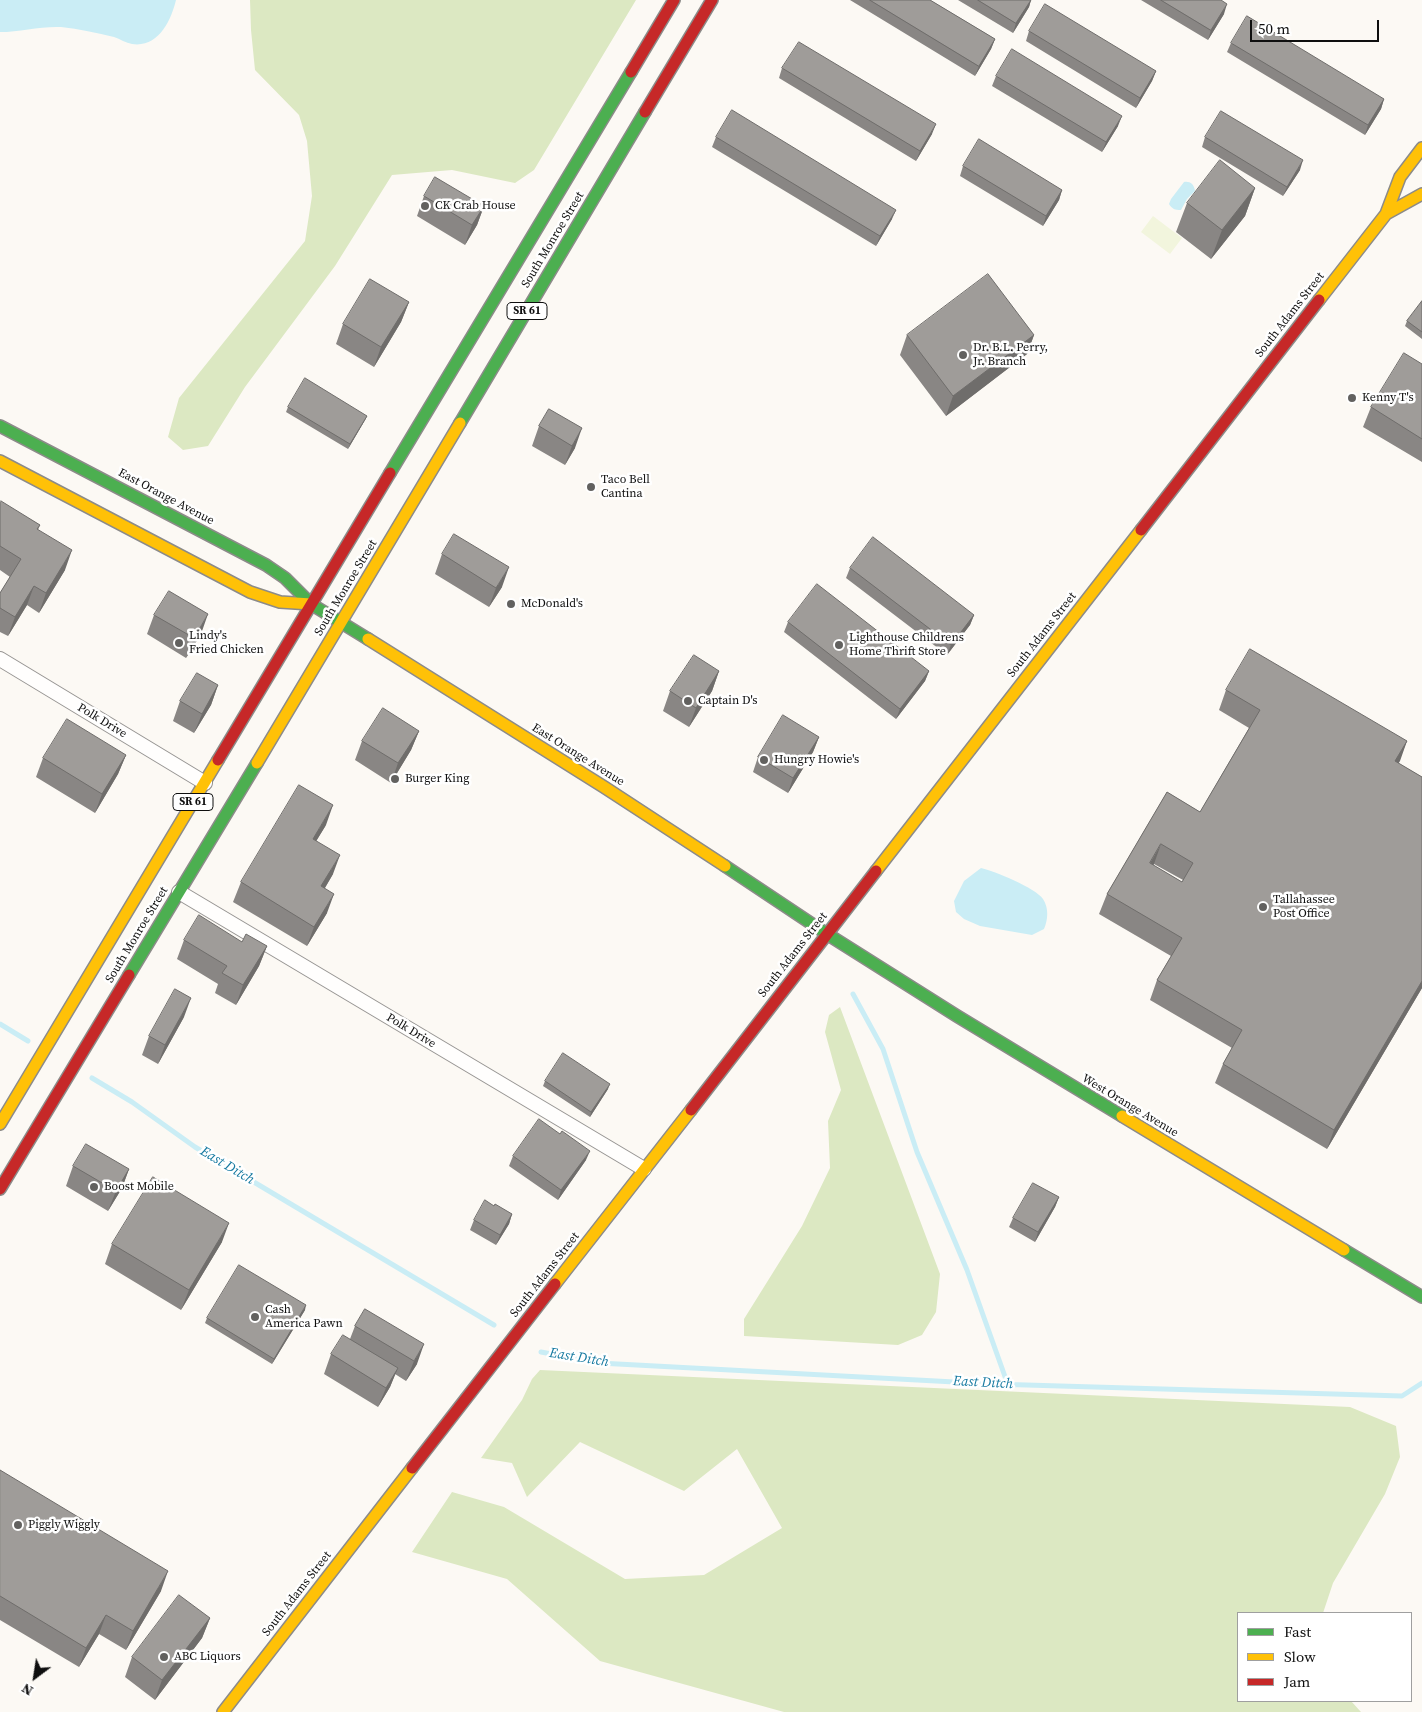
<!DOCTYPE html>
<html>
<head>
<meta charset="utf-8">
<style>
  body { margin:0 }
  #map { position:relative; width:1422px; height:1712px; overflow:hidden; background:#fcf9f4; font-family:"Source Serif 4",serif }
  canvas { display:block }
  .legend { position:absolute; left:1237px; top:1612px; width:175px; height:90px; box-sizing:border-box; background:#fff; border:1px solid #9f9f9f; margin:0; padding:6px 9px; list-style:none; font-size:15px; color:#0f0f0f }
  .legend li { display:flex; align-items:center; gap:10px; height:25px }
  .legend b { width:25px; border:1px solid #9f9f9f }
  .north { position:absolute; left:10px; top:1652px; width:50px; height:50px; -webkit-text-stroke:4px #fff; paint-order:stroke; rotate:211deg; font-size:14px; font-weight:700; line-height:20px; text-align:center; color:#0f0f0f }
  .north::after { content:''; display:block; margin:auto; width:18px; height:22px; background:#0f0f0f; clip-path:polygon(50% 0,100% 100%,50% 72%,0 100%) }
  .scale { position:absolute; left:1250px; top:20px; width:129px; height:22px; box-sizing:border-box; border:2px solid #0f0f0f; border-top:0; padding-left:6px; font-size:15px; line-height:18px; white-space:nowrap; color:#0f0f0f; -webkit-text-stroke:4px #fff; paint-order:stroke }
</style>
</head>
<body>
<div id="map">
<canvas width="1422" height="1712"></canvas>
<ul class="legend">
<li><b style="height:6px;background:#4caf50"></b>Fast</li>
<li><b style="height:6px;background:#ffc107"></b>Slow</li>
<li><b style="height:6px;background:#c62828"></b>Jam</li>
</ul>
<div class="north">N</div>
<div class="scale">50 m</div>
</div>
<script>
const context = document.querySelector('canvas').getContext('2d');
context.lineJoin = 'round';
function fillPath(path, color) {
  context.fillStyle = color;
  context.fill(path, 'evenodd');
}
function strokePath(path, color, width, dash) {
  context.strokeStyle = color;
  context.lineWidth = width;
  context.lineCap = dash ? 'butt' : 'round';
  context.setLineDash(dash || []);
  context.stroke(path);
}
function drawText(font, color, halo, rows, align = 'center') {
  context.font = font + ' "Source Serif 4",serif';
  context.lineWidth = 5;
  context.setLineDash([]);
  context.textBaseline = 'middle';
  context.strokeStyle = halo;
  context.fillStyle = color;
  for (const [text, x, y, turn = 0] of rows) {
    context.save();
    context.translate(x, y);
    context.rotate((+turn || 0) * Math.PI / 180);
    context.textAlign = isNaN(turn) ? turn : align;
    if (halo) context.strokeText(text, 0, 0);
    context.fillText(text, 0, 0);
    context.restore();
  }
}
fillPath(new Path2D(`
  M250 0H636L534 170 515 183 452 170 392 175 335 266 245 387 208 446 183 450 168 437 179 398 305 241 312 196 307 141 299 115 255 70 251 30Z
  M840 1007 940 1274 936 1312 922 1335 898 1345 744 1336V1319L802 1226 830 1168 828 1121 841 1090 825 1032 829 1015Z
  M540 1370 1350 1407 1396 1426 1400 1457 1385 1494 1333 1583 1323 1613H1238V1701H1351L1361 1712H784L600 1661 507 1579 412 1552 452 1492 504 1507 625 1579 704 1575 782 1528 737 1449 684 1491 580 1442 527 1497 512 1463 481 1458 522 1400 532 1379Z`), '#dce8c2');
fillPath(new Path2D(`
  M1153 216 1182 238 1170 254 1141 232Z`), '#f2f5dd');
fillPath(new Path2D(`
  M0 0H176C171 21 158 48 132 44 126 43 120 39 114 37 97 33 79 29 61 27 41 26 20 32 0 32Z
  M1184 182C1190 181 1194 184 1195 191L1187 199 1181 210C1175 210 1172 209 1169 204L1171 199Z
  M981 868C994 871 1036 888 1043 899 1049 908 1048 920 1044 929L1032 935 980 926 964 919 956 912 954 901 964 881Z`), '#caedf5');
strokePath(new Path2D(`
  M853 994 883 1049 917 1152 967 1270 1008 1385
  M0 1024 28 1041
  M92 1078 132 1102 195 1147 494 1325
  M541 1352 599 1363 992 1384 1402 1396 1422 1383`), '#caedf5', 5);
const street = new Path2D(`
  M0 659 205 783
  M179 892 644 1169`);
const fast = new Path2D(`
  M460 423 645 112
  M0 426 266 565 285 578 311 604 368 639
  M390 473 631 72
  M725 866 827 934 957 1016 1122 1116
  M129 975 257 763
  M1344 1250 1422 1297`);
const slow = new Path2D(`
  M1386 214 1422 194
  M1319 300 1386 214 1400 177 1422 148
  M0 461 250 592 280 602 311 604
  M368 639 604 787 725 866
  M257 763 460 423
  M876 871 1141 530
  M1122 1116 1344 1250
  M0 1124 218 760
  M555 1284 691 1110
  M223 1712 412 1468`);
const jam = new Path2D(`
  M631 72 674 0
  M645 112 712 0
  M1141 530 1319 300
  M218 760 390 473
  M691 1110 876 871
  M0 1189 129 975
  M412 1468 555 1284`);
strokePath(street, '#969492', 16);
strokePath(fast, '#8c8b89', 14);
strokePath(slow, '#8c8b89', 14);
strokePath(jam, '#8c8b89', 14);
strokePath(street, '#fffefd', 14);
strokePath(fast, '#4caf50', 11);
strokePath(slow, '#ffc107', 11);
strokePath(jam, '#c62828', 11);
fillPath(new Path2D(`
  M850 0H930L995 39 991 49 975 76Z
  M958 0H1031L1029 7 1013 33Z
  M1141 0H1221L1224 14 1208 40Z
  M1029 31 1156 71 1152 81 1136 108 1026 41Z
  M1231 43 1384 99 1381 109 1365 135 1227 52Z
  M782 68 932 134 916 161 779 78Z
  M996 76 1118 126 1102 152 992 86Z
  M716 137 892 219 876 246 712 147Z
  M1205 137 1300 170 1283 196 1202 147Z
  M963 166 1062 190 1059 200 1043 226 960 176Z
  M1255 188 1245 216 1211 259 1176 232 1187 203Z
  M424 196 484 206 477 225 465 245 417 216Z
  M1422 301V339L1405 326 1407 321Z
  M409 302 401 322 374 367 336 344 343 324Z
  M907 335H1034L1027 354 946 416 900 355Z
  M1422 364V462L1363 427 1371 407Z
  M288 407 367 416 365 420 348 449 286 412Z
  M549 409 575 448 565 465 532 446 539 426Z
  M0 502 40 525 38 530 65 570 39 613 27 605 8 636 0 632V593L10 577 0 570Z
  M442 554 502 587 489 607 435 574Z
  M850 568 974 615 970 625 947 655 846 578Z
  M154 615 201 634 186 658 147 634Z
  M788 622 929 671 925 681 896 719 784 632Z
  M719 671 712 691 689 727 663 711 670 691Z
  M218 685 211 705 194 733 173 721 180 701Z
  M1226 690 1407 741 1398 763 1422 777V988L1327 1149 1215 1083 1223 1064 1232 1048 1150 1000 1157 980 1171 956 1099 914 1107 894 1167 792 1200 812 1249 728 1219 710ZM1154 864 1183 880 1182 882 1153 865Z
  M419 731 411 750 391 783 355 760 362 741Z
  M819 737 813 752 788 793 753 772 758 757Z
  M126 755 118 774 95 813 36 777 43 758Z
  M326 825 316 841 333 874 325 888 327 913 307 946 233 902 241 882Z
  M184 940 242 942 267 946 259 966 236 1005 215 993 218 984 177 959Z
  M184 1017 158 1064 142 1055 149 1036Z
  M545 1081 608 1089 590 1117 543 1086Z
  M513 1156 586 1160 558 1200 509 1166Z
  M73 1166 129 1169 122 1188 108 1211 66 1186Z
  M1059 1197 1055 1207 1035 1242 1009 1227 1013 1218Z
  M494 1206 512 1214 509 1224 496 1245 470 1230 474 1220Z
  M222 1242 181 1310 105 1264 112 1244Z
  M365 1309 417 1364 406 1381 395 1374 390 1387 378 1407 324 1374 331 1354 350 1339 355 1326Z
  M305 1310 272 1364 205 1323 207 1318Z
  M0 1470 161 1591 126 1650 99 1634 79 1667 0 1620Z
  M210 1618 202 1638 155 1700 125 1677 132 1657Z`), '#898684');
fillPath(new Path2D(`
  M1031 0 1029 7 1013 33 1016 23Z
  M1227 4 1224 14 1208 40 1211 30Z
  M995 39 991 49 975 76 979 66Z
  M1156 71 1152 81 1136 108 1140 98Z
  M1384 99 1381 109 1365 135 1368 125Z
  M1122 116 1118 126 1102 152 1106 142Z
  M936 124 932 134 916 161 920 151Z
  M1303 160 1300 170 1283 196 1287 187Z
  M1255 188 1245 216 1211 259 1222 230Z
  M1062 190 1059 200 1043 226 1046 216Z
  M484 206 477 225 465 245 472 225Z
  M896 210 892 219 876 246 880 236Z
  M409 302 401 322 374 367 381 347Z
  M1034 335 1027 354 946 416 953 396Z
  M367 416 365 420 348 449 350 444Z
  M582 428 575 448 565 465 572 446Z
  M72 550 65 570 39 613 46 593Z
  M509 567 502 587 489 607 496 588Z
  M34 586 27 605 8 636 15 617Z
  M208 614 201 634 186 658 194 638Z
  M974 615 970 625 947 655 951 645Z
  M719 671 712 691 689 727 696 708Z
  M929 671 925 681 896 719 900 709Z
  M218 685 211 705 194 733 202 714Z
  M419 731 411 750 391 783 398 763Z
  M819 737 813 752 788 793 793 778Z
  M1407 741 1400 761 1388 781 1395 761Z
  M126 755 118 774 95 813 102 794Z
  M333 805 326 825 306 858 313 839Z
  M1161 844 1154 864 1143 883 1150 863Z
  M340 855 333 874 314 906 321 886Z
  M334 894 327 913 307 946 314 927Z
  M267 946 259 966 236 1005 243 985Z
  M1422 981V988L1327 1149 1334 1130Z
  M191 998 184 1017 158 1064 165 1045Z
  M610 1084 608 1089 590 1117 591 1112Z
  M590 1151 586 1160 558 1200 561 1190Z
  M129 1169 122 1188 108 1211 116 1191Z
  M1059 1197 1055 1207 1035 1242 1038 1232Z
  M512 1214 509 1224 496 1245 500 1235Z
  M229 1223 222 1242 181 1310 189 1290Z
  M306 1305 305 1310 272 1364 274 1359Z
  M424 1344 417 1364 406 1381 414 1361Z
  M398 1368 390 1387 378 1407 386 1388Z
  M168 1571 161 1591 126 1650 133 1631Z
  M106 1615 99 1634 79 1667 86 1648Z
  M210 1618 202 1638 155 1700 162 1680Z`), '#6f6d6b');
const building = new Path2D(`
  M870 0H930L995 39 979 66Z
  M978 0H1031L1016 23Z
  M1161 0H1221L1227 4 1211 30Z
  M1045 4 1156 71 1140 98 1029 31Z
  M1247 16 1384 99 1368 125 1231 43Z
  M799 42 936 124 920 151 782 68Z
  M1012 49 1122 116 1106 142 996 76Z
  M732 110 896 210 880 236 716 137Z
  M1221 111 1303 160 1287 187 1205 137Z
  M979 139 1062 190 1046 216 963 166Z
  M1220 160 1255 188 1222 230 1187 203Z
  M435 177 484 206 472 225 424 196Z
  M988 274 1034 335 953 396 907 335Z
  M370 279 409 302 381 347 343 324Z
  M1422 301V332L1407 321Z
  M1404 353 1422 364V439L1371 407Z
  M305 378 367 416 350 444 288 407Z
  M549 409 582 428 572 446 539 426Z
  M1 501 40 525 37 529 72 550 46 593 34 586 15 617 0 608V593L21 559 0 546V502Z
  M454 534 509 567 496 588 442 554Z
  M873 537 974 615 951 645 850 568Z
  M817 584 929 671 900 709 788 622Z
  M169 591 208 614 194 638 154 615Z
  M1250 649 1407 741 1395 761 1422 777V981L1334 1130 1223 1064 1242 1030 1157 980 1182 938 1107 894 1167 792 1200 812 1260 710 1226 690ZM1161 844 1193 863 1182 882 1150 863Z
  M694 655 719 671 696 708 670 691Z
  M197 673 218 685 202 714 180 701Z
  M383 708 419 731 398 763 362 741Z
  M783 715 819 737 793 778 758 757Z
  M67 719 126 755 102 794 43 758Z
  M299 785 333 805 313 839 340 855 321 886 334 894 314 927 241 882Z
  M199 915 242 942 246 934 267 946 243 985 222 973 227 966 184 940Z
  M175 989 191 998 165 1045 149 1036Z
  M563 1053 610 1084 591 1112 545 1081Z
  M539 1119 560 1134 562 1131 590 1151 561 1190 513 1156Z
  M86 1144 129 1169 116 1191 73 1166Z
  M153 1177 229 1223 189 1290 112 1244Z
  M1033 1183 1059 1197 1038 1232 1013 1218Z
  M485 1200 494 1206 495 1204 512 1214 500 1235 474 1220Z
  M239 1265 306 1305 274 1359 207 1318Z
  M365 1309 424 1344 414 1361 355 1326Z
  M343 1335 398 1368 386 1388 331 1354Z
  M0 1470 168 1571 133 1631 106 1615 86 1648 0 1596Z
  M179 1595 210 1618 162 1680 132 1657Z`);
fillPath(building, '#9f9c99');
strokePath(building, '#6f6d6b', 1);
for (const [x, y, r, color] of [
  [425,206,5,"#62615f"],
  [963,355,5,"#62615f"],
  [1352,398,5,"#62615f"],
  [591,487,5,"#62615f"],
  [511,604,5,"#62615f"],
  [179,643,5,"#62615f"],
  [839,645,5,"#62615f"],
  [688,701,5,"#62615f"],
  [764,760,5,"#62615f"],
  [395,779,5,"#62615f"],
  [1263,907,5,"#62615f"],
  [94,1187,5,"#62615f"],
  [255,1317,5,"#62615f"],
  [18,1525,5,"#62615f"],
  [164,1657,5,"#62615f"]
]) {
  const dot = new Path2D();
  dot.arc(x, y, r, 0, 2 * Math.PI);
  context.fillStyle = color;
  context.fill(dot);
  strokePath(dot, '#fff', 2);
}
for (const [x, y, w] of [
  [527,311,40],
  [193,802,40]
]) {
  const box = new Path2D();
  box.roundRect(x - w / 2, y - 8.5, w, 17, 4);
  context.fillStyle = '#fff';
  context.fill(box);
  strokePath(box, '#0f0f0f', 1);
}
drawText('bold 11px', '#0f0f0f', null, [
  ["SR 61",527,311],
  ["SR 61",193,802]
]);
drawText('12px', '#0f0f0f', '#fff', [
  ["CK Crab House",435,206],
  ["Dr. B.L. Perry,",973,348],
  ["Jr. Branch",973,362],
  ["Kenny T's",1362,398],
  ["Taco Bell",601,480],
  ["Cantina",601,494],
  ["McDonald's",521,604],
  ["Lindy's",189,636],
  ["Fried Chicken",189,650],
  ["Lighthouse Childrens",849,638],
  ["Home Thrift Store",849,652],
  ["Captain D's",698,701],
  ["Hungry Howie's",774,760],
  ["Burger King",405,779],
  ["Tallahassee",1273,900],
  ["Post Office",1273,914],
  ["Boost Mobile",104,1187],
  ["Cash",265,1310],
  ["America Pawn",265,1324],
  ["Piggly Wiggly",28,1525],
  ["ABC Liquors",174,1657]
], 'left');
drawText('12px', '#0f0f0f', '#fff', [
  ["South Monroe Street",553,240,-59],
  ["South Adams Street",1290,315,-52],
  ["East Orange Avenue",166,497,28],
  ["South Monroe Street",346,588,-59],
  ["South Adams Street",1042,635,-52],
  ["Polk Drive",102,721,31],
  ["East Orange Avenue",578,755,32],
  ["South Monroe Street",137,935,-59],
  ["South Adams Street",793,955,-52],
  ["Polk Drive",411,1031,31],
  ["West Orange Avenue",1130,1106,31],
  ["South Adams Street",545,1275,-52],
  ["South Adams Street",297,1594,-52]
]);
drawText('italic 14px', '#177aa1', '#fff', [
  ["East Ditch",227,1166,31],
  ["East Ditch",579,1358,9],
  ["East Ditch",983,1383,3]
]);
</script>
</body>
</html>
